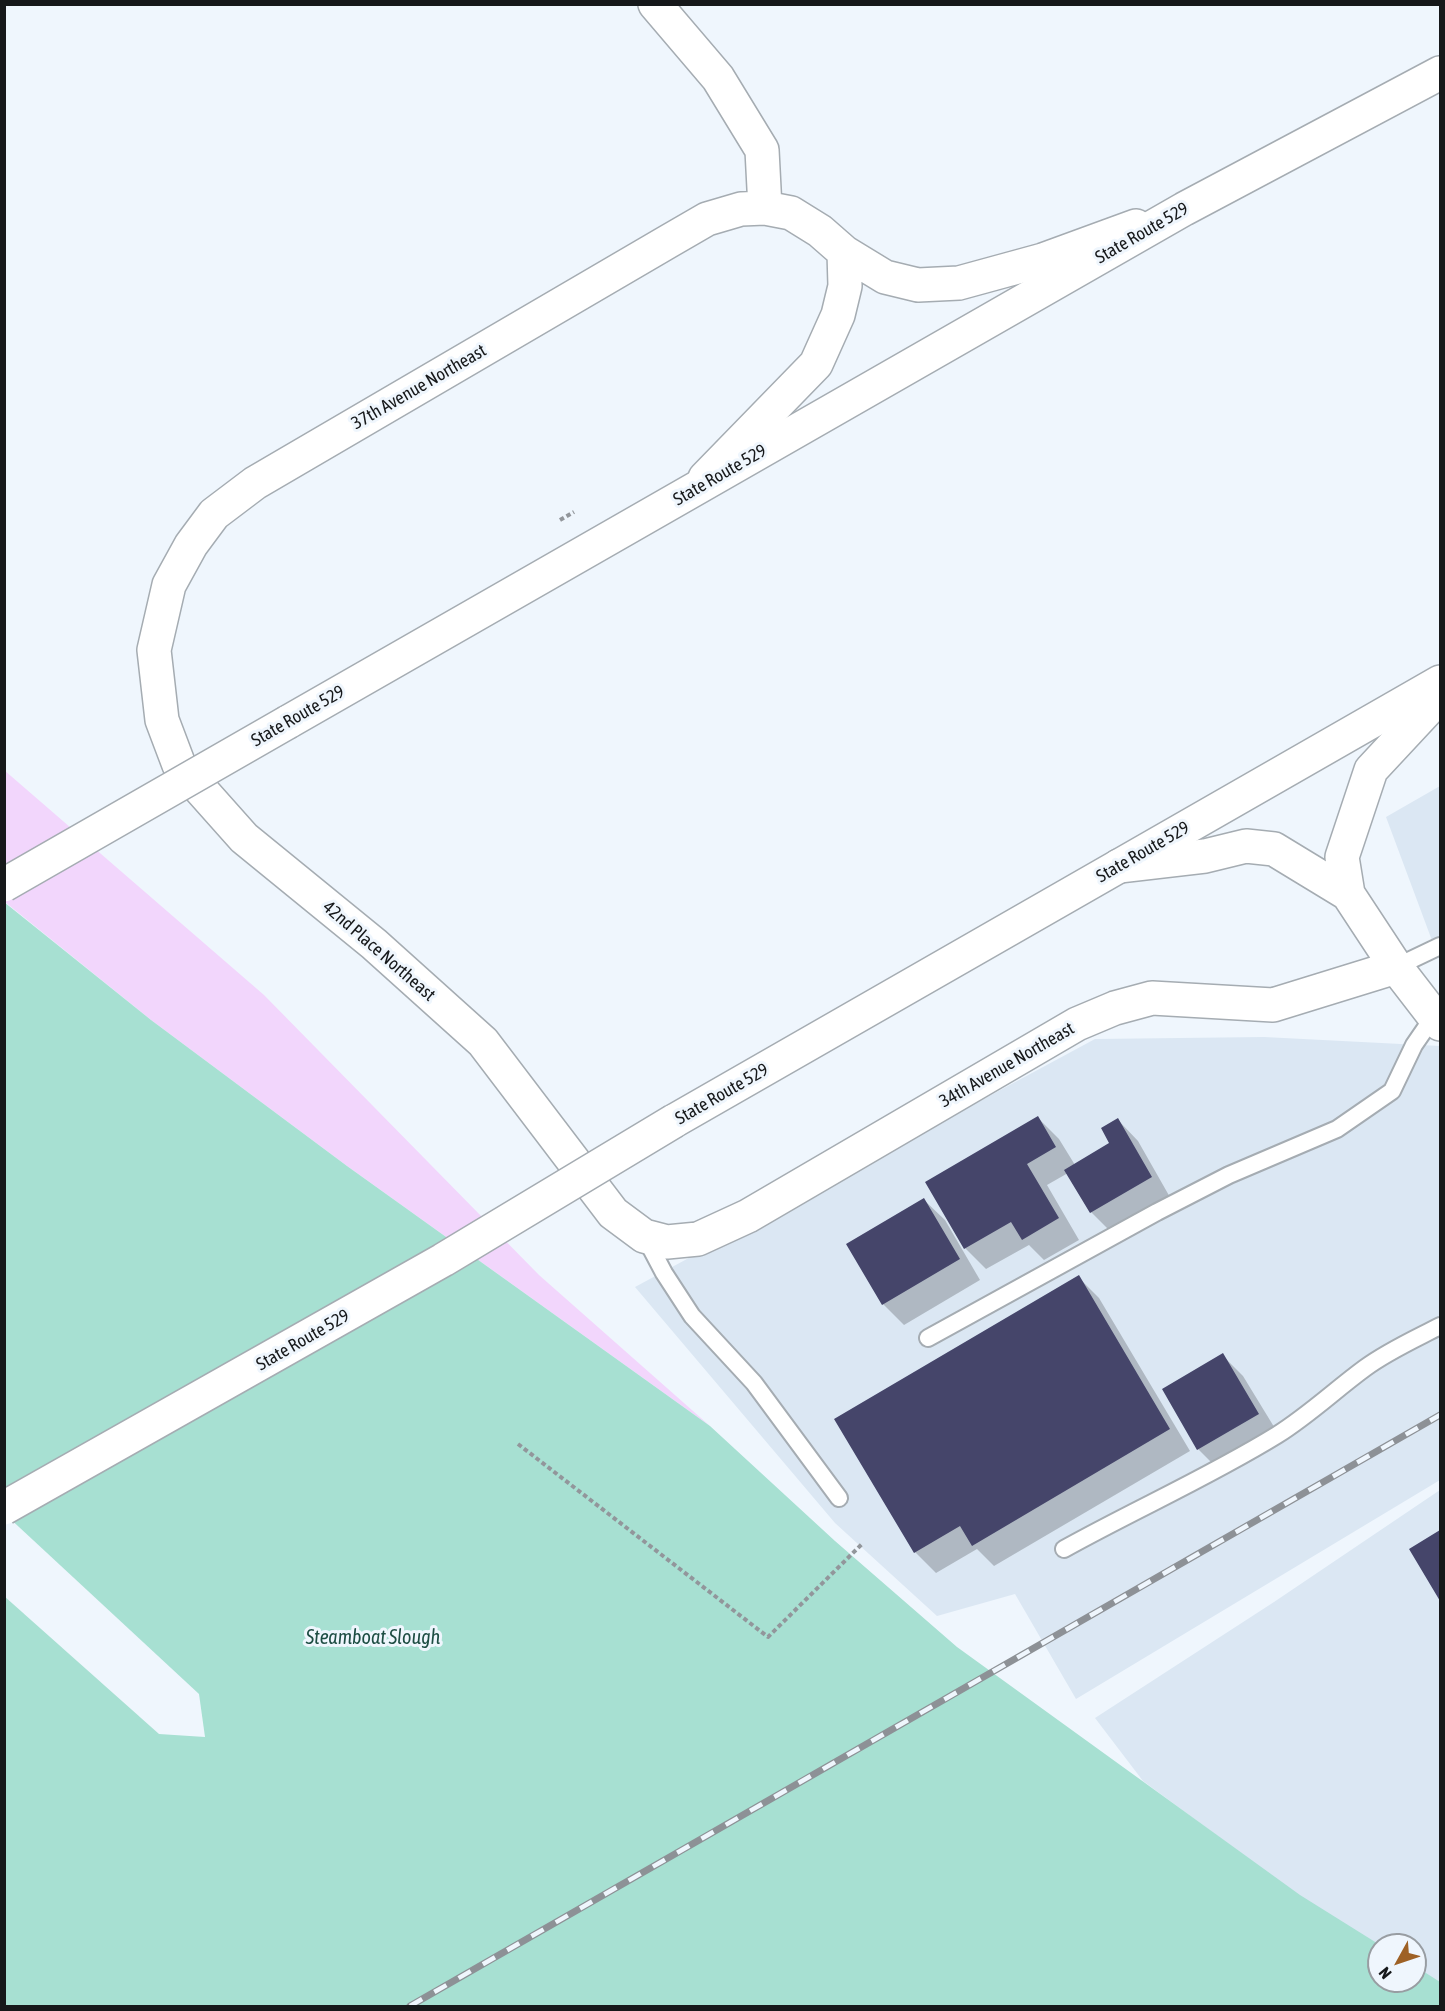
<!DOCTYPE html>
<html>
<head>
<meta charset="utf-8">
<style>
  body { margin:0 }
  #map { position:relative; width:1445px; height:2011px; overflow:hidden; background:#eff6fd; font-family:"Asap Condensed",sans-serif }
  canvas { display:block }
  .frame { position:absolute; inset:0; border:6px solid #16181a; pointer-events:none }
  .north { position:absolute; left:1367px; top:1933px; width:60px; height:60px; box-sizing:border-box; background:#eff6fd; border:2px solid #989da2; border-radius:50%; rotate:230deg; font-size:16px; font-weight:700; line-height:24px; text-align:center; color:#16181a }
  .north::after { content:''; display:block; margin:auto; width:21px; height:27px; background:#9e6125; clip-path:polygon(50% 0,100% 100%,50% 72%,0 100%) }
</style>
</head>
<body>
<div id="map">
<canvas width="1445" height="2011"></canvas>
<div class="frame"></div>
<div class="north">N</div>
</div>
<script>
const context = document.querySelector('canvas').getContext('2d');
context.lineJoin = 'round';
function fillPath(path, color) {
  context.fillStyle = color;
  context.fill(path, 'evenodd');
}
function strokePath(path, color, width, dash) {
  context.strokeStyle = color;
  context.lineWidth = width;
  context.lineCap = dash ? 'butt' : 'round';
  context.setLineDash(dash || []);
  context.stroke(path);
}
function drawText(font, color, halo, rows, align = 'center') {
  context.font = font + ' "Asap Condensed",sans-serif';
  context.lineWidth = 6;
  context.setLineDash([]);
  context.textBaseline = 'middle';
  context.strokeStyle = halo;
  context.fillStyle = color;
  for (const [text, x, y, turn = 0] of rows) {
    context.save();
    context.translate(x, y);
    context.rotate((+turn || 0) * Math.PI / 180);
    context.textAlign = isNaN(turn) ? turn : align;
    if (halo) context.strokeText(text, 0, 0);
    context.fillText(text, 0, 0);
    context.restore();
  }
}
fillPath(new Path2D(`
  M1440 786V962L1386 817Z
  M1264 1037 1440 1046V1480L1076 1699 1015 1594 937 1616 835 1523 635 1287 1095 1039Z
  M1440 1490V2006H1240L1265 1871 1143 1781 1095 1718 1274 1602ZM1379 1945H1415V1981H1379Z`), '#dbe7f3');
fillPath(new Path2D(`
  M4 770 264 995 539 1275 710 1426 347 1166 151 1020 5 902Z`), '#f2d6fc');
fillPath(new Path2D(`
  M4 902 151 1020 347 1166 710 1426 835 1541 957 1647 1300 1895 1380 1945 1379 1981H1415V1966L1440 1982V2006H5Z`), '#a7e0d2');
fillPath(new Path2D(`
  M5 1514 199 1694 205 1737 159 1734 4 1596Z`), '#eff6fd');
fillPath(new Path2D(`
  M1038 1118 1059 1139 1075 1165 1111 1144 1118 1120 1138 1141 1171 1199 1112 1233 1091 1212 1068 1173 1047 1185 1079 1240 1044 1260 1029 1245 986 1269 965 1248Z
  M924 1200 945 1220 980 1280 904 1325 883 1304 848 1245Z
  M1078 1277 1099 1298 1190 1451 994 1566 977 1549 936 1573 915 1552 836 1419Z
  M1222 1355 1243 1376 1279 1435 1219 1470 1198 1449Z
  M1440 1531V1598L1411 1550Z`), '#0003');
fillPath(new Path2D(`
  M1038 1116 1056 1147 1027 1164 1059 1218 1022 1240 1011 1222 964 1249 925 1182Z
  M1118 1118 1152 1177 1090 1213 1064 1170 1109 1143 1101 1128Z
  M924 1198 960 1259 882 1305 846 1244Z
  M1079 1275 1170 1429 972 1546 960 1526 914 1553 834 1419Z
  M1223 1353 1259 1414 1197 1450 1162 1389Z
  M1440 1530V1601L1409 1549Z`), '#45456a');
const service = new Path2D(`
  M1396 967 1440 946
  M645 1237 664 1273 692 1316 754 1383 839 1498
  M928 1338 1157 1212 1229 1175 1337 1129 1392 1091 1414 1045 1434 1016
  M1064 1549C1134 1510 1209 1477 1277 1435 1309 1415 1335 1390 1365 1368 1388 1351 1415 1339 1440 1326`);
const minor = new Path2D(`
  M655 4 718 78 762 150 765 208
  M1136 226 1043 260 959 283 918 285 885 277 844 252 820 231 791 213 765 208 741 209 707 219 669 241 255 483 214 514 191 545 169 585 154 650 162 720 179 765 244 838 374 944 483 1042 613 1213 644 1236 667 1242 698 1239 748 1216 1077 1024 1115 1008 1152 998 1273 1005 1396 967 1348 894 1342 857 1371 770 1440 696
  M705 478 816 364 838 315 845 286 844 252
  M1119 866 1205 856 1246 846 1274 849 1348 894
  M1396 967 1440 1024`);
const primary = new Path2D(`
  M288 722 1184 209 1440 73
  M674 1121 1440 682`);
strokePath(service, '#a5acb2', 20);
strokePath(minor, '#a5acb2', 36);
strokePath(primary, '#a5acb2', 36);
strokePath(new Path2D(`
  M560 520 574 512
  M518 1444 768 1637 862 1544`), '#92969b', 4, [4.5, 3]);
strokePath(service, '#fff', 16);
strokePath(minor, '#fff', 33);
strokePath(primary, '#fff', 33);
const rail = new Path2D(`
  M410 2006 1440 1415`);
strokePath(rail, '#8d9196', 7);
strokePath(rail, '#eff6fd', 4.5, [14]);
const primaryBridge = new Path2D(`
  M4 885 288 722
  M4 1508 443 1260 674 1121`);
strokePath(primaryBridge, '#a5acb2', 36, []);
strokePath(primaryBridge, '#fff', 33);
drawText('18px', '#16181a', '#eff6fd', [
  ["State Route 529",1142,233,-30],
  ["37th Avenue Northeast",419,387,-30],
  ["State Route 529",720,475,-30],
  ["State Route 529",298,716,-30],
  ["State Route 529",1143,852,-30],
  ["42nd Place Northeast",379,951,41],
  ["34th Avenue Northeast",1007,1065,-30],
  ["State Route 529",722,1094,-30],
  ["State Route 529",303,1340,-30]
]);
drawText('italic 20px', '#1d4d43', '#eff6fd', [
  ["Steamboat Slough",373,1638]
]);
</script>
</body>
</html>
